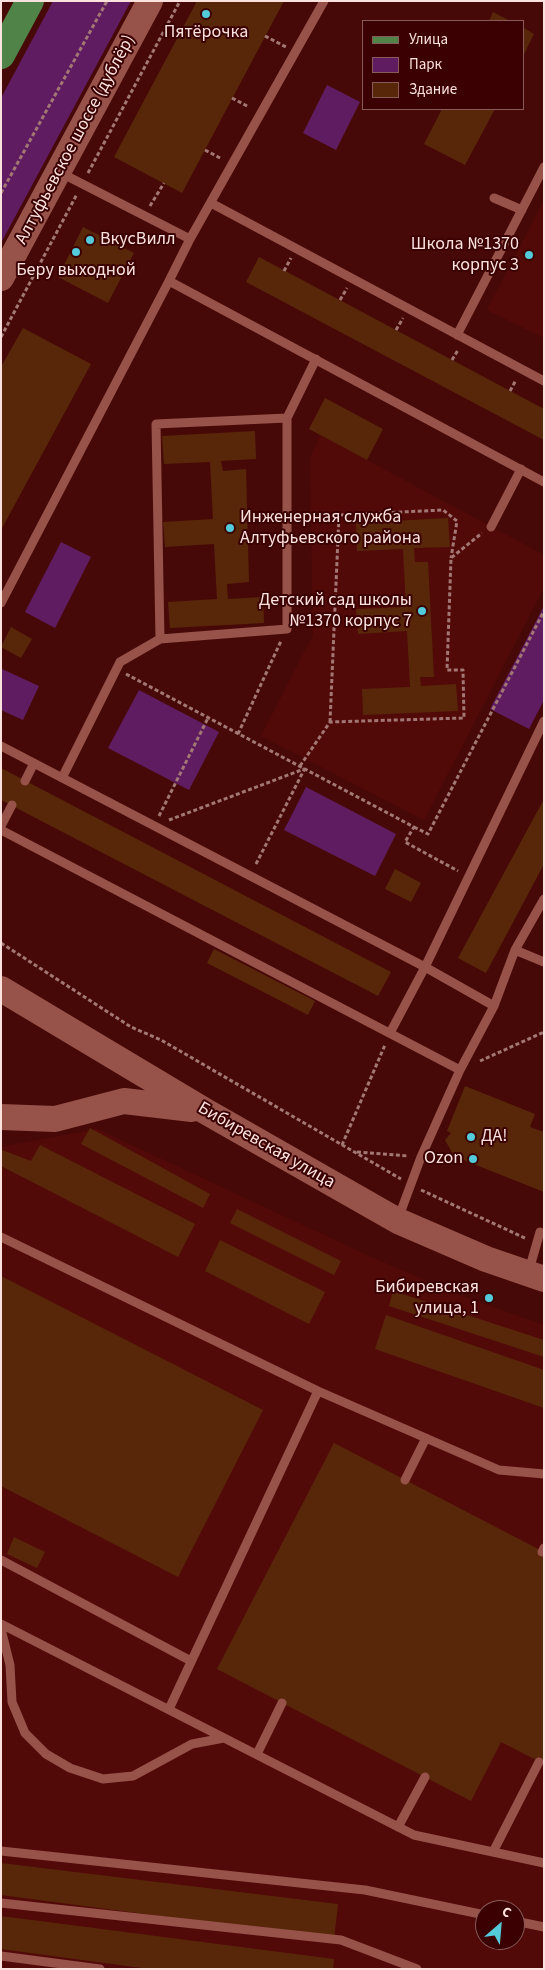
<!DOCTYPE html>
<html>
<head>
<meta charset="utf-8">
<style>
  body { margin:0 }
  #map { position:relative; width:545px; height:1970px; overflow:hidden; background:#470907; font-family:"Source Sans 3",sans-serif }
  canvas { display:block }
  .frame { position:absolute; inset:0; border:2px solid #fbe2df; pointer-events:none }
  .legend { position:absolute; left:362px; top:20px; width:162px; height:90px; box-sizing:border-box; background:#3b0001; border:1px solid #885a5a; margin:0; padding:6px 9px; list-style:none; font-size:15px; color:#fbe2df }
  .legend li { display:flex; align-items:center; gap:10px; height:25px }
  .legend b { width:25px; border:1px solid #885a5a }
  .north { position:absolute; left:475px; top:1900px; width:50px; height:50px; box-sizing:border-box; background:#3b0001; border:1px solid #885a5a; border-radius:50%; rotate:27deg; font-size:14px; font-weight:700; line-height:20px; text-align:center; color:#fbe2df }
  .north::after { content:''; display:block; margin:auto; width:18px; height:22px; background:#53cbdb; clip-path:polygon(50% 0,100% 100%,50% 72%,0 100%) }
</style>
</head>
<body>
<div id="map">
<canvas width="545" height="1970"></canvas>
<div class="frame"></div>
<ul class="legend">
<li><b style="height:6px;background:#508347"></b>Улица</li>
<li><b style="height:14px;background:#601c61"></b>Парк</li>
<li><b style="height:14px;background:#58270a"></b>Здание</li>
</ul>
<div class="north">С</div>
</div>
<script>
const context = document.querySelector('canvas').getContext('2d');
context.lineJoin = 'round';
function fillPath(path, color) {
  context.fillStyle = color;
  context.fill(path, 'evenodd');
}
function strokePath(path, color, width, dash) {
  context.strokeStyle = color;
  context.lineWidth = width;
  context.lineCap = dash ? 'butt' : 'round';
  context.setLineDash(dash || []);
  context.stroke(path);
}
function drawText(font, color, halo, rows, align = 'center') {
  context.font = font + ' "Source Sans 3",sans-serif';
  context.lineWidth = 4;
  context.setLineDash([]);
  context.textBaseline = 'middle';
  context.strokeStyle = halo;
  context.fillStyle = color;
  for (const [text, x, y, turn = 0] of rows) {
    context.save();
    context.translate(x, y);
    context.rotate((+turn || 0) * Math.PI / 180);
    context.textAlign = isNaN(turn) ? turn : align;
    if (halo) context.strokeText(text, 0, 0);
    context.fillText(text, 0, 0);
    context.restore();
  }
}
fillPath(new Path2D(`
  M544 200V338L487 310Z
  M320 435 544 555V587L424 820 261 736 313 635 310 459Z
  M97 1129 369 1256 459 1295 544 1325V1969H1V1147ZM485 1910H515V1940H485Z`), '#520a09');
fillPath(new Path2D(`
  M53 1H131L1 243V98Z
  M327 85 360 102 336 150 303 133Z
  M61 542 91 557 55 628 25 612Z
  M544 606V700L529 729 490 709Z
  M2 669 39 686 23 720 1 710Z
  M139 690 219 732 189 790 108 748Z
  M306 787 396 834 375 876 284 830Z`), '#601c61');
fillPath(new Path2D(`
  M197 1H284L182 193 114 157Z
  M493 12 510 21H489Z
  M524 28 534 34 524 54Z
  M442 109H495L465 165 424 144Z
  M83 227 134 253 108 303 58 277Z
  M259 257 544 409V440L246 282Z
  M23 328 91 364 1 530V367Z
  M325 398 383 429 367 460 309 429Z
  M255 431 256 459 221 461 223 471 246 469 249 582 227 584 228 599 263 597 264 623 170 628 168 602 217 599 214 544 165 547 163 522 213 519 210 462 164 464 162 436Z
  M448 518 450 547 414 548 415 562H428L434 677H420L421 686 456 684 458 711 363 715 362 689 410 687 407 631 358 634 356 609 406 607 403 549 357 551 356 523Z
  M11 627 32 639 21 658 1 647Z
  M1 768 391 972 378 996 1 800Z
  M544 799V864L486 973 458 958Z
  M395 869 421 883 411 902 385 889Z
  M214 949 315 1001 308 1015 207 963Z
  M465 1086 535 1114 530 1127 544 1132V1192L461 1159 462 1156 458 1153 454 1156 445 1140 451 1133 447 1131Z
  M90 1128 210 1194 203 1208 81 1144Z
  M40 1145 195 1224 178 1257 1 1166 2 1150 31 1161Z
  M237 1209 341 1261 334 1275 230 1223Z
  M220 1240 325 1292 309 1324 205 1271Z
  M1 1276 263 1410 178 1577 1 1486Z
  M393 1291 544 1340V1357L389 1306Z
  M386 1315 544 1370V1408L375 1349Z
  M334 1443 544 1552V1764L501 1742 471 1801 217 1669Z
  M14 1537 45 1552 37 1568 7 1554Z
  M1 1863 338 1904 334 1939 1 1895Z
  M1 1916 334 1959 333 1969H149L1 1949Z`), '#58270a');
strokePath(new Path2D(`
  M265 36 286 47
  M232 98 249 107
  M205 150 222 159
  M88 173 180 1
  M1 193 107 1
  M150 206 164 183
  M284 271 291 258
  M340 300 347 288
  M396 330 403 318
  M1 337 77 194
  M452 360 458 350
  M510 391 516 380
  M126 674 414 827 405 842 458 871
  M330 722 339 515 443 510 457 521 451 558
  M238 734 281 641
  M300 766 330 722 464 718 463 670H447L451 558 482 533
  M159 816 208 718
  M169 820 304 769
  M414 827 428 834 544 611
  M256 864 304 770
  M1 943 131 1027 161 1040 401 1179
  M480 1061 544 1032
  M342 1145 385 1045
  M357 1152 408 1156
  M421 1190 527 1239`), '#a27774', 3, [4, 2.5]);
strokePath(new Path2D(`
  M61 173 190 239 324 1
  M494 198 522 210
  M211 203 544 381
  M190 239 169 281 544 482
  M457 335 544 167
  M491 527 521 469
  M1 603 169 281
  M160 639 287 629V418L316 359
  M1 746 425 967 390 1033
  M62 778 120 662 160 639 156 424 287 418
  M25 781 34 763
  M1 826 12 805
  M1 830 460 1070
  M515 950 544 962
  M494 1006 425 967 544 721
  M398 1219 421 1157 460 1070 494 1006 515 950 544 899
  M1 1237 318 1391 499 1470 544 1474
  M529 1270 540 1232
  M405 1480 426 1438
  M542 1552 544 1548
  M1 1560 191 1661
  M1 1624 414 1835 544 1863
  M1 1629 10 1665 12 1702 25 1733 46 1754 70 1768 103 1779 133 1776 192 1744 224 1738
  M169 1709 318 1391
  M257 1754 282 1703
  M398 1827 425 1777
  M1 1851 365 1890 485 1915
  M493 1852 539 1762
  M1 1903 341 1940 417 1969
  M515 1921 544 1927
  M1 1956 100 1969`), '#97524a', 9);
strokePath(new Path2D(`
  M1 278 150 1
  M1 989 205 1111 398 1221 486 1259 544 1279
  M1 1117 55 1119 124 1101 192 1109`), '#97524a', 26);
strokePath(new Path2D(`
  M1 55 30 1`), '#508347', 28);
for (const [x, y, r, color] of [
  [206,14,5,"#53cbdb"],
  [90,240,5,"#53cbdb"],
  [76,252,5,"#53cbdb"],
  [529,255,5,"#53cbdb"],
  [230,528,5,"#53cbdb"],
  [422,611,5,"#53cbdb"],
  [471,1137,5,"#53cbdb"],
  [473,1159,5,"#53cbdb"],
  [489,1298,5,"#53cbdb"]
]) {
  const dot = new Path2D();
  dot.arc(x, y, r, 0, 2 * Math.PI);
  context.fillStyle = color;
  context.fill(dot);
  strokePath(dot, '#3b0001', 2);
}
drawText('18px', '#fbe2df', '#3b0001', [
  ["Пятёрочка",206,33,"center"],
  ["ВкусВилл",100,240,"left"],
  ["Школа №1370",519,245],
  ["корпус 3",519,266],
  ["Беру выходной",76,271,"center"],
  ["Инженерная служба",240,518,"left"],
  ["Алтуфьевского района",240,539,"left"],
  ["Детский сад школы",412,601],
  ["№1370 корпус 7",412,622],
  ["ДА!",481,1137,"left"],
  ["Ozon",463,1159],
  ["Бибиревская",479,1288],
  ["улица, 1",479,1309]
], 'right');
drawText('18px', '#fbe2df', '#3b0001', [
  ["Алтуфьевское шоссе (дублёр)",76,140,-62],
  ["Бибиревская улица",266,1146,30]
]);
</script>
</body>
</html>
